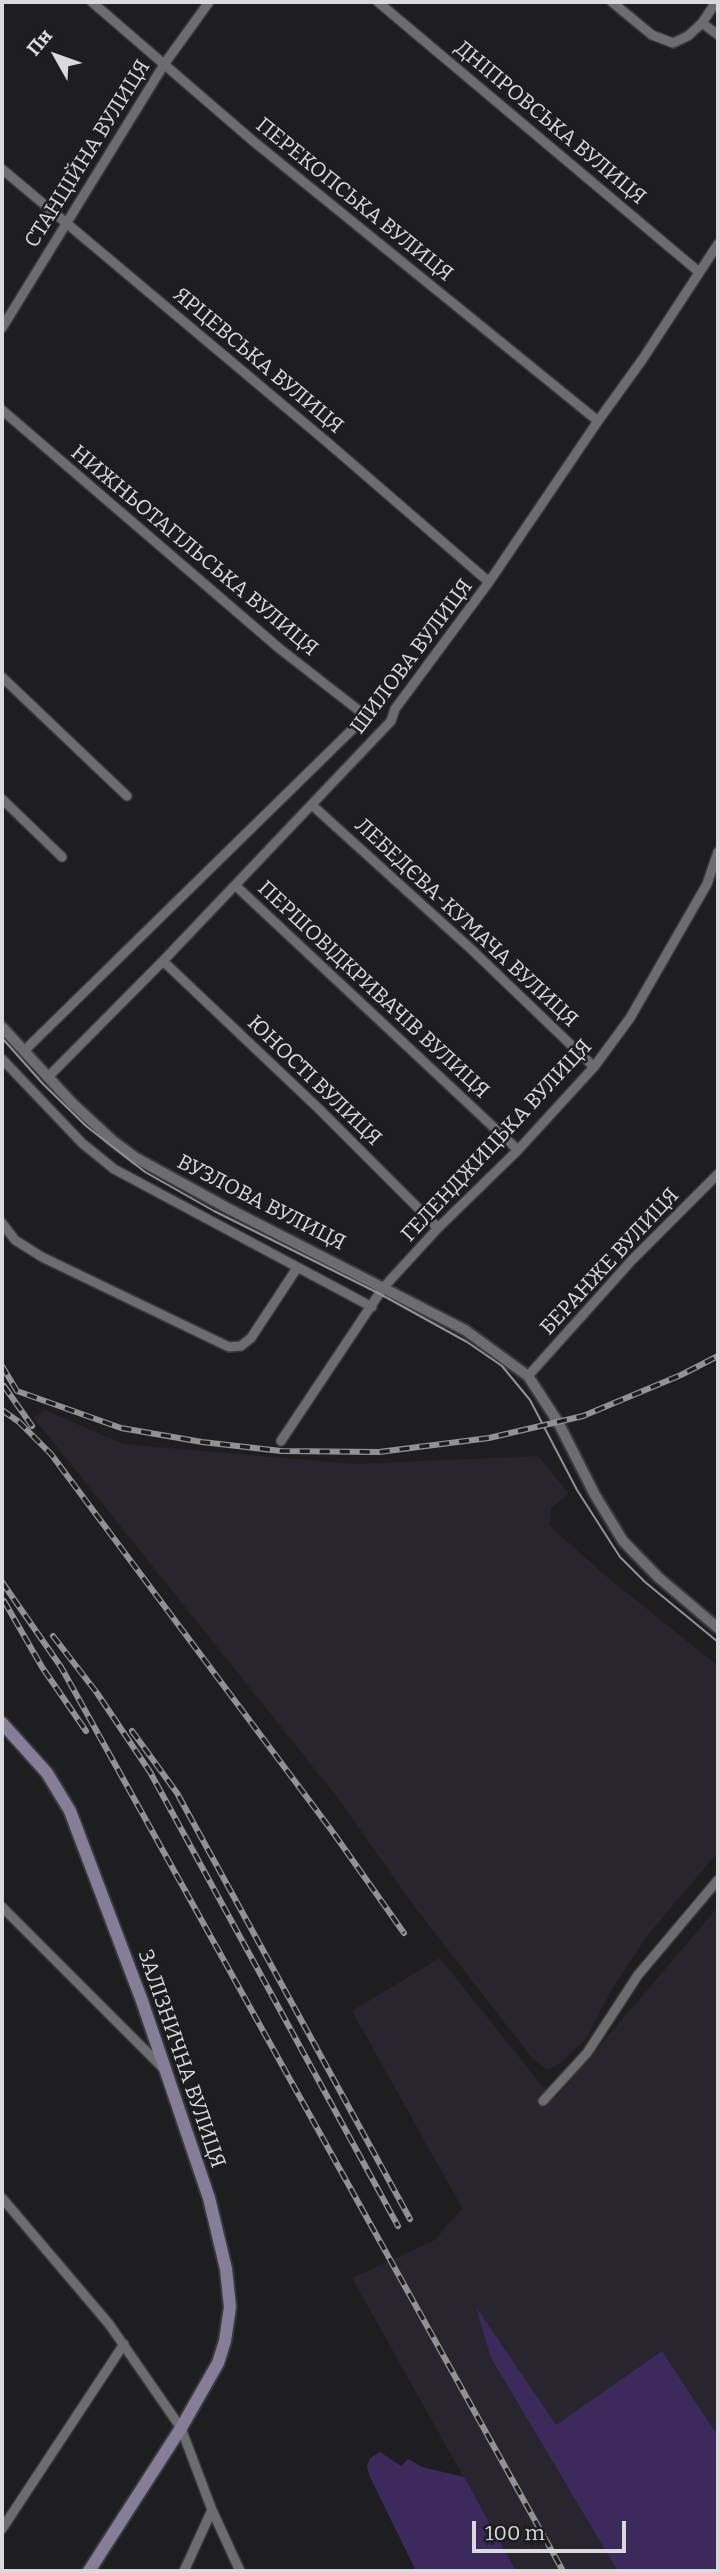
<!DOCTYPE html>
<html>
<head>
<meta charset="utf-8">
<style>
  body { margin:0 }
  #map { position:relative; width:720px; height:2573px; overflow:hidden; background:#1e1d20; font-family:Bitter,serif }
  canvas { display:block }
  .frame { position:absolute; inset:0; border:4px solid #dadadc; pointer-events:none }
  .north { position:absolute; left:21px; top:21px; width:70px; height:70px; -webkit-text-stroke:5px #1e1d20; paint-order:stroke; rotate:310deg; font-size:19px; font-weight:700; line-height:28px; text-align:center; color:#dadadc }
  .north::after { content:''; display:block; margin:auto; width:24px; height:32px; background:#dadadc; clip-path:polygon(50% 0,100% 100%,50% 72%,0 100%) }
  .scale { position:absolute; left:472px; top:2521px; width:154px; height:32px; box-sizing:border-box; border:4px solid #dadadc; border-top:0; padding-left:9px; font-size:21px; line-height:24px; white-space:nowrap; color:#dadadc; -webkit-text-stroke:5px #1e1d20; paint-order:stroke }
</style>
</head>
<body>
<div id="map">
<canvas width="720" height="2573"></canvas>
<div class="frame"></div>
<div class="north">Пн</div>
<div class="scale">100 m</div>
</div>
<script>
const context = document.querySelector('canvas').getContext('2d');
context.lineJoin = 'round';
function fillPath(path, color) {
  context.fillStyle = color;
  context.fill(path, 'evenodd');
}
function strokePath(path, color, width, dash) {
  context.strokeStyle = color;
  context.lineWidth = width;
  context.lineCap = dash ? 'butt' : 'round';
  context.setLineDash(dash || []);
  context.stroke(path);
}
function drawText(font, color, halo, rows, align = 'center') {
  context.font = font + ' Bitter,serif';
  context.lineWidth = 5;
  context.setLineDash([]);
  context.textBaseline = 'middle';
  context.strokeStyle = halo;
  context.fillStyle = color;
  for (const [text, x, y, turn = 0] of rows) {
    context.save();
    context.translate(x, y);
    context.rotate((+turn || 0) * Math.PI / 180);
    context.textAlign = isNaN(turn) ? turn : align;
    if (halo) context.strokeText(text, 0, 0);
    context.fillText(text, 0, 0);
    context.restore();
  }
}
fillPath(new Path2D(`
  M45 1410 123 1444 355 1464 538 1456 569 1494 551 1508 549 1525 606 1576 718 1666V1852L647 1936 609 1994 586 2039 561 2063 547 2070 532 2058 414 1906 337 1797 34 1418Z
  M718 1907V2436L662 2351 556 2426 477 2310 618 2571H516L352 2278 435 2240 462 2208 352 2011 440 1958 544 2088 556 2097Z`), '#28252e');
fillPath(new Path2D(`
  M476 2307 556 2425 662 2351 718 2436V2571H618L491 2358Z
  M380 2452 401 2466 408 2459 422 2467 464 2477 516 2571H416L369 2475 367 2466 370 2458Z`), '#3b2a5b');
const minor = new Path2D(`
  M92 2 253 141 598 421
  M378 2 699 272
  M612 2 652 35 673 43 688 36 702 23 718 35
  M702 23 716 2
  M2 169 327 442 489 582
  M2 328 165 63 209 2
  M2 410 280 649 366 716 24 1051
  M2 677 127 796
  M2 799 62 857
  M312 805 471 949 594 1067
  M235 885 518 1150
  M163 961 318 1108 438 1228
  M2 1059 82 1143 114 1169 372 1307
  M49 1076 163 961 391 721 395 709 489 582 598 421 642 360 718 244
  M2 1223 15 1240 42 1257 229 1347 241 1346 251 1338 297 1268
  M528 1376 632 1260 718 1174
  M281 1441 383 1288 438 1228 518 1150 594 1067 630 1018 707 884 718 852
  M2 1907 163 2068
  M543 2101 587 2053 638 1975 718 1880
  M2 2198 109 2324 181 2428 212 2510 240 2571
  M2 2529 124 2344
  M184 2571 212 2510`);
const tertiary = new Path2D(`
  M2 1027 72 1103 113 1141 136 1158 229 1209 465 1330 528 1376 558 1422 595 1495 623 1541 658 1577 718 1628`);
const secondary = new Path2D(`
  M2 1723 47 1773 70 1811 142 2001 209 2198 226 2269 230 2307 225 2341 218 2363 181 2428 89 2571`);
strokePath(minor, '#3a3a3c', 12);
strokePath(tertiary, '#3a3a3c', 14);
strokePath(secondary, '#3a3a3c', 16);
strokePath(minor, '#6d6c6f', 9);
strokePath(tertiary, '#6d6c6f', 10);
strokePath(secondary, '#867e98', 12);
strokePath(new Path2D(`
  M2 1038 43 1084 86 1126 145 1172 214 1211 380 1294 467 1342 502 1366 530 1400 577 1490 620 1557 645 1582 718 1642`), '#929194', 2);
const rail = new Path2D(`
  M2 1366 17 1391 121 1428 202 1442 281 1451 379 1452 489 1438 583 1416 681 1375 718 1356
  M4 1386 32 1426
  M2 1410 19 1422 51 1454 332 1831 404 1933
  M2 1582 61 1667 563 2571
  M4 1601 42 1667 86 1731
  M53 1636 97 1693 150 1772 398 2226
  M132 1731 177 1793 410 2219`);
strokePath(rail, '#929194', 6);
strokePath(rail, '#1e1d20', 3.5, [10]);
drawText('21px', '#dadadc', '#1e1d20', [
  ["ДНІПРОВСЬКА ВУЛИЦЯ",550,123,40],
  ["СТАНЦІЙНА ВУЛИЦЯ",88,154,-58],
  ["ПЕРЕКОПСЬКА ВУЛИЦЯ",354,200,39],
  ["ЯРЦЕВСЬКА ВУЛИЦЯ",258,361,40],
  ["НИЖНЬОТАГІЛЬСЬКА ВУЛИЦЯ",194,551,40],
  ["ШИЛОВА ВУЛИЦЯ",412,657,-53],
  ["ЛЕБЕДЄВА-КУМАЧА ВУЛИЦЯ",466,923,43],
  ["ПЕРШОВІДКРИВАЧІВ ВУЛИЦЯ",373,990,43],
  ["ЮНОСТІ ВУЛИЦЯ",314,1081,44],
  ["ГЕЛЕНДЖИЦЬКА ВУЛИЦЯ",497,1141,-47],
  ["ВУЗЛОВА ВУЛИЦЯ",261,1203,27],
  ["БЕРАНЖЕ ВУЛИЦЯ",610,1262,-47],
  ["ЗАЛІЗНИЧНА ВУЛИЦЯ",181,2059,71]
]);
</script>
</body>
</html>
